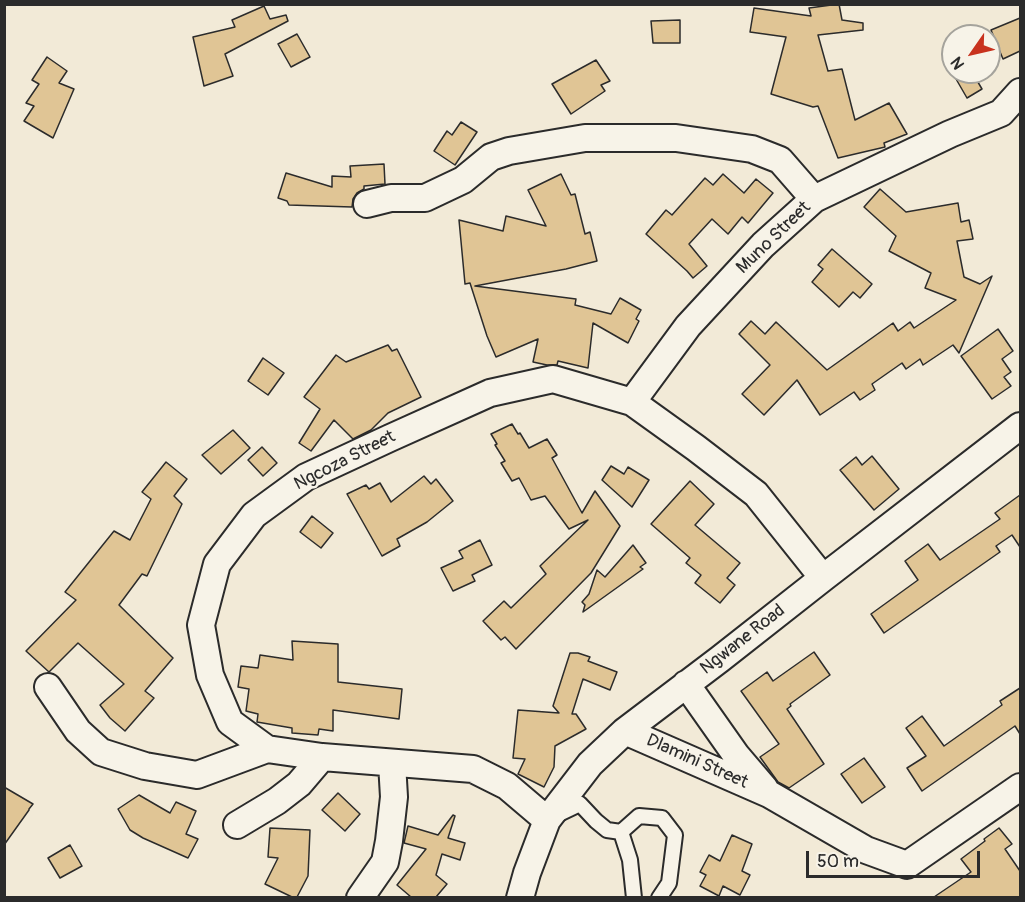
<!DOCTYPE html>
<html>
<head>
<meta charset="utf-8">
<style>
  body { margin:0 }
  #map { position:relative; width:1025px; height:902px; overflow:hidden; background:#f2ead7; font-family:Pangolin,sans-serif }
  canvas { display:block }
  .frame { position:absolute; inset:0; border:6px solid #2b2b2b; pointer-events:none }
  .north { position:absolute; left:941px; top:24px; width:60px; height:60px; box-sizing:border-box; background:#f7f3e8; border:2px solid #a5a39c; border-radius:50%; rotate:236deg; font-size:16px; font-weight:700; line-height:24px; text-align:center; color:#2b2b2b }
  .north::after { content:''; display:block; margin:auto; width:21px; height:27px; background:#c8321e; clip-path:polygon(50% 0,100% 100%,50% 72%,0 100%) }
  .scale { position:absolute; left:806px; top:851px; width:174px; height:27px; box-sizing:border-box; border:3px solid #2b2b2b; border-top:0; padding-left:8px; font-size:18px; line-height:21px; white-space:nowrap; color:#2b2b2b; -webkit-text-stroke:4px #f7f3e8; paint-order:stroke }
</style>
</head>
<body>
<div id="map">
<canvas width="1025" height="902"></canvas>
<div class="frame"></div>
<div class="north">N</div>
<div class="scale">50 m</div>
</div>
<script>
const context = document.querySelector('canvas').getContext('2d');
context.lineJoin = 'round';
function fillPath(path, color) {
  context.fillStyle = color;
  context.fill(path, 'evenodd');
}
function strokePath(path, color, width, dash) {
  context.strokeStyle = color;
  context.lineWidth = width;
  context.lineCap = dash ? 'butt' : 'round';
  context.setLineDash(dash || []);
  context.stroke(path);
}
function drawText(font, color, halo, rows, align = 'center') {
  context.font = font + ' Pangolin,sans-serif';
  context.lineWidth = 5;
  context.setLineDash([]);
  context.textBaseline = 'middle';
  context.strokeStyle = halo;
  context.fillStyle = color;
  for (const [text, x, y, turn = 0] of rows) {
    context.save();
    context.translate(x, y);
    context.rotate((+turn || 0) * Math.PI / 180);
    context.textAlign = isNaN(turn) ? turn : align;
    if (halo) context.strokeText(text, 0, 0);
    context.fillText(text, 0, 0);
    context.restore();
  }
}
const building = new Path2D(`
  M839 4 842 20 863 23V30L818 35 828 71 842 69 855 120 889 103 907 134 884 143 885 147 838 158 818 106 813 107 771 94 786 37 750 32 754 8 811 16 809 8Z
  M264 6 270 19 286 15 288 21 225 54 233 76 204 86 193 37 235 27 232 20Z
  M1020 18V51L1003 59 991 30Z
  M680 20V43H653L651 21Z
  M297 34 310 57 291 67 278 44Z
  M47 57 67 71 59 83 74 89 53 138 24 121 34 106 26 103 39 84 32 80Z
  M596 60 610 81 601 85 605 91 571 114 552 84Z
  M952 72H972L982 89 967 98Z
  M461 122 477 132 455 165 434 151 447 131 452 135Z
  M384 164 385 184 364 186V189L357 193 353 199 352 207 289 205 287 201 278 198 286 173 332 187V176L351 177 350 166Z
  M561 174 571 195 575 194 585 234 590 232 597 261 566 269 475 286 576 299 575 305 611 314 620 298 641 310 636 319 639 321 628 343 593 323 588 368 558 361 557 365H547L533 362 538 339 496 357 487 336 470 283 465 284 459 220 503 231 506 216 546 226 528 190Z
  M723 174 744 193 756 179 773 193 748 223 742 217 728 234 712 219 689 244 707 266 693 278 687 271 646 234 666 210 672 215 705 178 713 185Z
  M880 189 906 212 958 203 961 222 969 220 973 239 957 241 964 277 980 284 992 276 959 353 953 345 923 365 920 359 906 369 902 363 872 384 875 390 860 400 854 392 820 415 797 380 764 415 742 394 770 365 739 334 751 321 765 334 776 322 827 370 893 323 898 331 910 322 914 328 956 300 925 288 931 273 889 251 896 236 864 207Z
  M832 249 872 284 860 298 853 292 839 307 812 282 823 269 818 265Z
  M998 329 1013 351 1002 359 1011 372 1004 377 1011 386 992 399 961 356Z
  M388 345 392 351 397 349 421 397 388 413 371 430 353 439 334 420 311 451 299 443 320 409 304 397 336 355 346 362Z
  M263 358 284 373 268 395 248 381Z
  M512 424 518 434 520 433 529 448 547 439 557 455 552 458 582 513 595 491 620 526 591 573 516 649 505 637 501 640 483 621 504 601 511 608 546 574 540 566 588 520 569 529 545 496 531 500 519 478 512 481 501 463 505 461 495 445 497 444 491 434Z
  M233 430 250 448 221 474 202 455Z
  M262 447 277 463 263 476 248 460Z
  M872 456 899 489 874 510 840 470 856 457 862 465Z
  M166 462 187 479 174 496 182 504 147 576 142 574 119 605 173 658 145 691 154 698 125 731 110 718 100 705 124 684 78 643 49 672 26 651 76 600 65 592 114 531 130 540 151 499 142 492Z
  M611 466 624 474 628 467 649 480 632 507 602 480Z
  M424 476 431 484 436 479 453 501 427 522 397 539 400 546 382 556 347 494 366 485 369 489 380 483 391 502Z
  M690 481 714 504 695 525 740 563 727 578 735 585 720 603 695 583 701 575 686 563 690 558 651 524Z
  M1020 495V547L1012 535 996 546 1000 552 884 633 871 614 918 580 905 561 928 544 940 560 1000 519 995 513Z
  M312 516 333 533 321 548 300 532Z
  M480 540 492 565 472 575 475 581 453 591 441 568 463 558 459 551Z
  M633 545 646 563 640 567 643 569 583 612 585 605 582 602 589 594 597 570 605 577Z
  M292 641 338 644V682L402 689 399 719 333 710V731L319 729 318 735 292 733V728L257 722 258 714 246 711 249 689 238 687 241 666 258 668 260 655 293 660Z
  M814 652 830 675 790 704 791 706 787 709 824 764 789 788 778 782 760 757 779 744 741 691 767 672 773 681Z
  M570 653H578L590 657 588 661 617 672 610 690 583 679 572 714H576L586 729 555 746 554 767 544 787 518 774 525 759 513 758 518 710 559 713 553 706Z
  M1020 688V734L1015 726 922 791 907 768 926 756 906 728 922 716 944 746 1002 705 1000 701Z
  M864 758 885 787 862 803 841 774Z
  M4 787 33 804 29 809V810L4 845Z
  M338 793 360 814 345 831 322 810Z
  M139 795 170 813 176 802 196 811 186 834 198 839 188 858 143 838 130 830 118 809Z
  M453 815 455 816 448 838 465 843 460 860 442 854 436 875 447 884 436 897H411L397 885 426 849 404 843 408 826 438 835Z
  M270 828 310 830 308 876 297 897H292L265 884 278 858 268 857Z
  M999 828 1012 844 1005 849 1020 871V897H934L971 872 961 859 985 841 984 839Z
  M732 835 752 844 742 871 750 875 740 895 723 886 719 896 700 886 706 875 700 872 709 855 720 861Z
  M70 845 82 866 60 878 48 858Z`);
fillPath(building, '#e0c595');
strokePath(building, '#2b2b2b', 1.5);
const lane = new Path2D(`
  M557 815 580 804 596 821 607 830 621 832 639 816 662 818 675 835 669 883 659 898
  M621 832 630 860 634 898`);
const street = new Path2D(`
  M367 204 391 198H425L463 180 491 157 509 151 585 138H676L752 149 780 160 814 199
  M632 402 688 326 763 245 814 199 950 134 1001 113 1020 92
  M686 684 736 755 765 789
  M48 687 78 731 101 752 145 766 197 775 267 749
  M625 731 769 794 866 850 907 865 1020 787
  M547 820 507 786 473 769 322 757 267 749 230 722 210 675 201 625 217 564 254 515 306 477 390 438 490 393 553 379 632 402 696 448 756 494 823 578
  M237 825 277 801 299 784 322 757
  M360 898 385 862 389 841 394 797 392 763
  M520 898 527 873 547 820 590 764 625 731 720 659 823 578 1020 426`);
strokePath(lane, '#2b2b2b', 18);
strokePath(street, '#2b2b2b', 30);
strokePath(lane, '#f7f3e8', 14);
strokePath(street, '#f7f3e8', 26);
drawText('18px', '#2b2b2b', '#f7f3e8', [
  ["Muno Street",774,238,-44],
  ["Ngcoza Street",345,461,-27],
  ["Ngwane Road",743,640,-38],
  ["Dlamini Street",697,762,24]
]);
</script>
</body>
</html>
